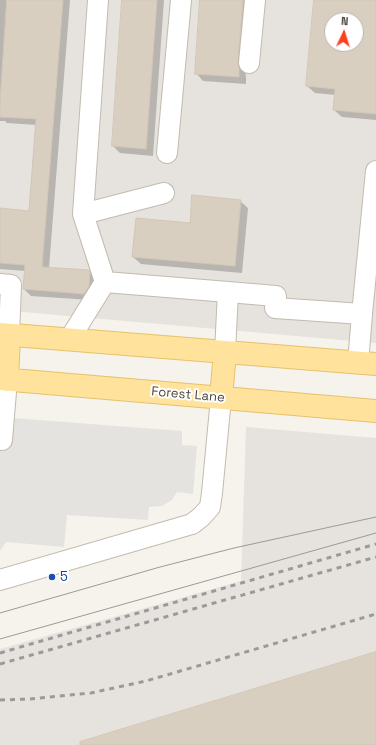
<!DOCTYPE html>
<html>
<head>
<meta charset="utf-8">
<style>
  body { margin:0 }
  #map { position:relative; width:376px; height:745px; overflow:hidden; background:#f6f3ec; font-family:"Space Grotesk",sans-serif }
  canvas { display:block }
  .north { position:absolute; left:324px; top:12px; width:40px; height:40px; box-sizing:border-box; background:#fff; border:1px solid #b7b4b0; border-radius:50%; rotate:4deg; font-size:11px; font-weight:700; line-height:16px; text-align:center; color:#4b4439 }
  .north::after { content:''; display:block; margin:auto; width:14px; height:18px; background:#fc3f1d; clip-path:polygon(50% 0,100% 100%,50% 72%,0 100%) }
</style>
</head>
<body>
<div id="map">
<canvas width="376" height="745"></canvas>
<div class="north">N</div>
</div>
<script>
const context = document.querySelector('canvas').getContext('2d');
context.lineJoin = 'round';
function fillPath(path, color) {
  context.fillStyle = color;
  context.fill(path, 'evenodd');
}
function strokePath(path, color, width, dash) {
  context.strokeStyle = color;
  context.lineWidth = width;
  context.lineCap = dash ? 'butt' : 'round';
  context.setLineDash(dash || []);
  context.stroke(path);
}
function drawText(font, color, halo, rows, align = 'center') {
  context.font = font + ' "Space Grotesk",sans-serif';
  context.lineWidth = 4;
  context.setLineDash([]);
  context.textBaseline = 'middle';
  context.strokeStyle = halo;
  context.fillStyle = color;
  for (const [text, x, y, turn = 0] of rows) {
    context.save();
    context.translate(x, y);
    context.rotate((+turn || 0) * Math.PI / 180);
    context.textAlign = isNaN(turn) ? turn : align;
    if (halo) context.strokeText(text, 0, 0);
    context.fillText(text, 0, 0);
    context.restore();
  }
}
fillPath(new Path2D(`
  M0 0H376V343L0 310ZM332 20H356V44H332Z
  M246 427 376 438V745H0V649L241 581Z`), '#e6e2dd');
fillPath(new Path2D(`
  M0 417 182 431V445L197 446 193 494 177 492 172 500 162 506 149 507 148 520 67 515 64 547 6 542 0 551Z`), '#e5e3e0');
fillPath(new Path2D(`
  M0 0H70L49 268 89 271 96 278 91 300 31 296 24 289 26 271 0 269V209L30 212 37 125 7 123 5 121H0Z
  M123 0H164L153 156 120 153 113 146Z
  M201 0H252L245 70 246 77V84L203 81 196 73Z
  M315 0H376V120L342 117 334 110 336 95 315 93 307 86ZM332 20H356V44H332Z
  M240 201 248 208 242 273 141 264 133 257 191 224Z`), '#0003');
const building = new Path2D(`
  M7 0H63L42 267 89 270 90 273 89 286 84 294 23 289 25 265 0 263V208L29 211 36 119 0 117V102Z
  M122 0H157L146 149 112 146Z
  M200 0H243L238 62 239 69V77L195 74Z
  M314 0H376V114L333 110 335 89 306 86ZM332 20H356V44H332Z
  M192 195 241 200 235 266 132 257 136 218 190 223Z
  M376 652V745H80V742Z`);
fillPath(building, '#d8cfc1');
strokePath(building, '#d3c7b4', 1);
const minor = new Path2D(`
  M98 0 83 214 105 282
  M249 63 255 0
  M167 153 181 0
  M83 214 164 193
  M0 284 11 285 9 335
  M228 292 276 296 275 308 362 314
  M69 340 105 282 228 292 225 352
  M358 363 362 314 376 171
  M2 440 7 380
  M0 580 192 524 201 517 210 507 212 493 221 398`);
const major = new Path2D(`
  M0 334 376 364
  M0 379 376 411
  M7 380 9 335
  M221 398 225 352`);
strokePath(minor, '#c2bbae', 22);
strokePath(major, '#e6c16a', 24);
strokePath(minor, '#fff', 20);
strokePath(major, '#ffe39c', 22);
strokePath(new Path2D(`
  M0 613 160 567 234 548 376 517
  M0 639 376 533`), '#9a9a9a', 1);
strokePath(new Path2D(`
  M0 653 376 544
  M0 664 376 557
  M0 700 30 699 91 693 146 681 376 614`), '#9a9a9a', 3, [5, 5]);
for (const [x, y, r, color] of [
  [52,577,4,"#1a4fb4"]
]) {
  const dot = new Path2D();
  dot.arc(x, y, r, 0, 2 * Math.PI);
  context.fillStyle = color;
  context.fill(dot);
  strokePath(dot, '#fff', 1.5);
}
drawText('13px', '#4b4439', '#fff', [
  ["Forest Lane",188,395,5]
]);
drawText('13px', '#164399', '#fff', [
  ["5",60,577]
], 'left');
</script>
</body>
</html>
